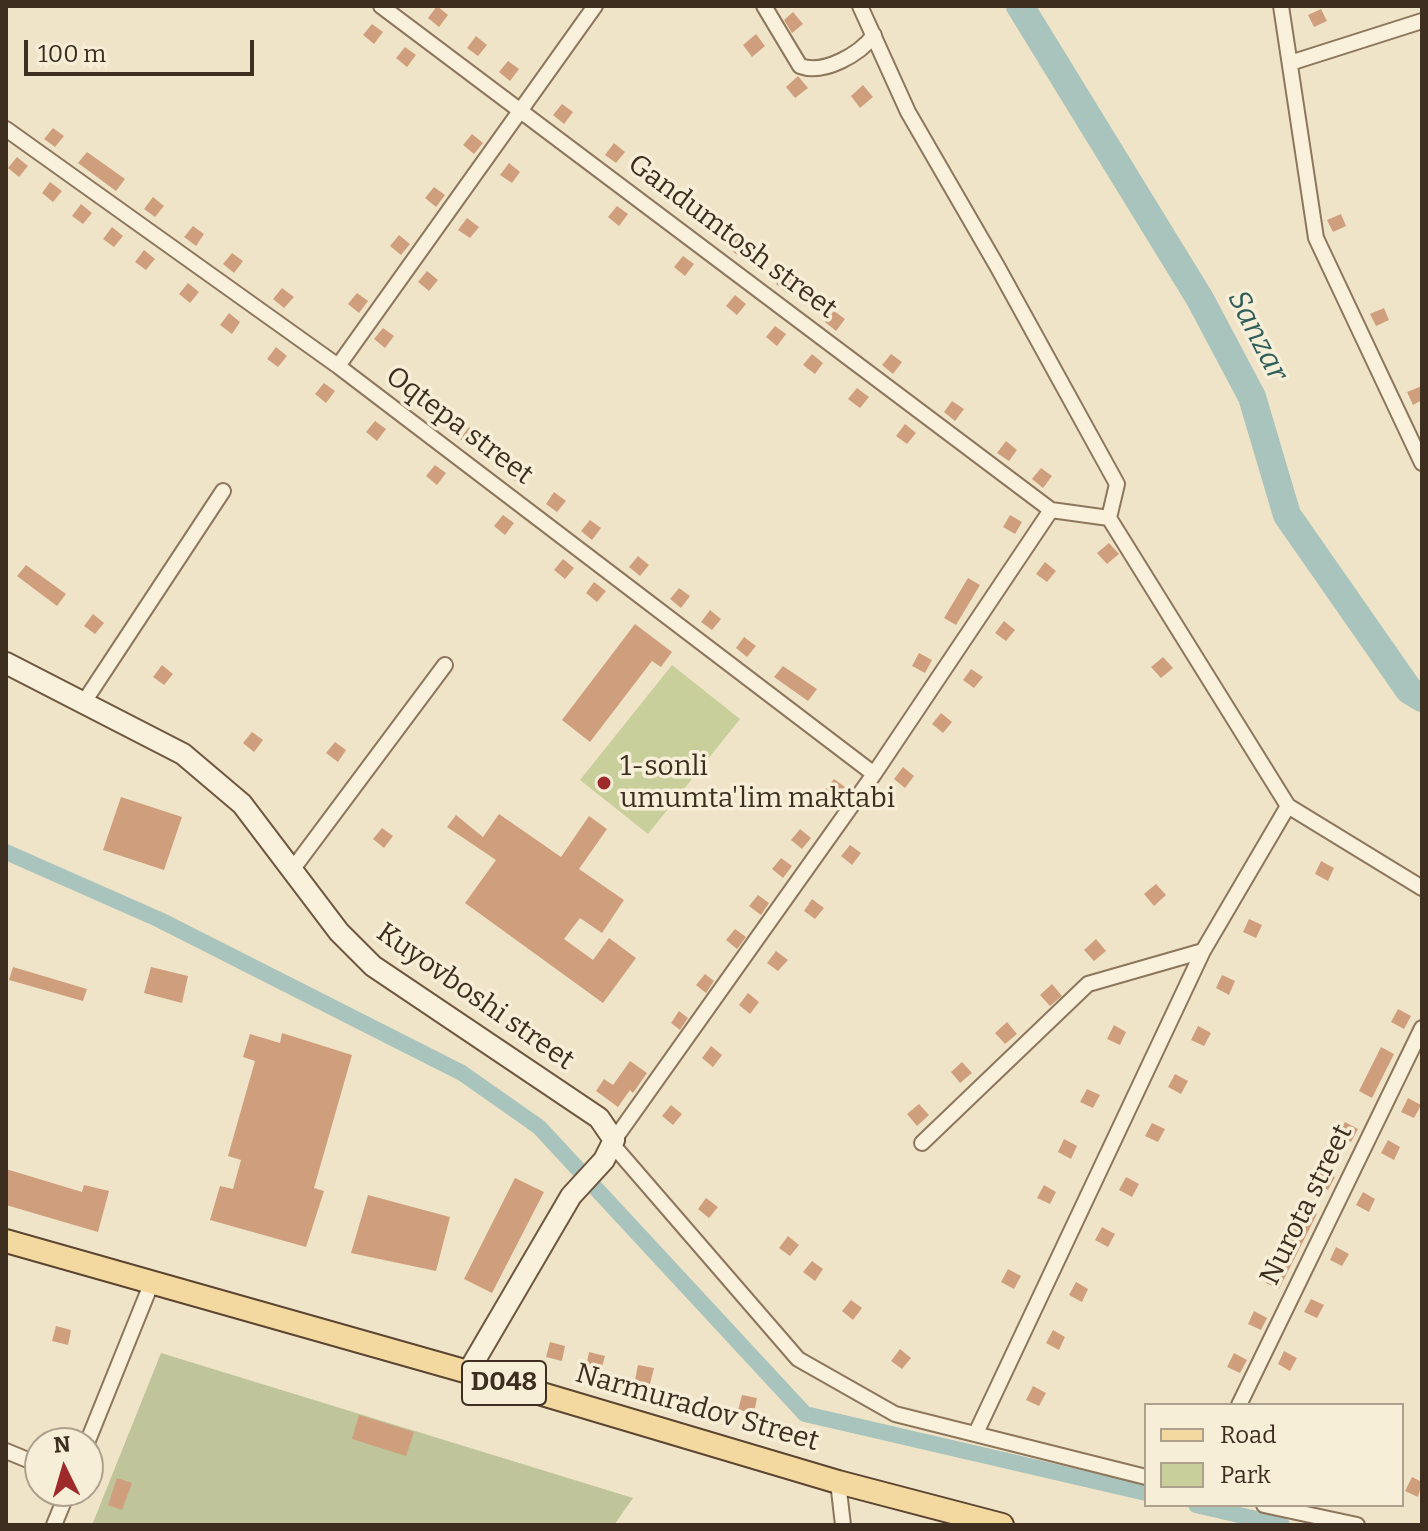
<!DOCTYPE html>
<html>
<head>
<meta charset="utf-8">
<style>
  body { margin:0 }
  #map { position:relative; width:1428px; height:1531px; overflow:hidden; background:#f0e4c8; font-family:Bitter,serif }
  canvas { display:block }
  .frame { position:absolute; inset:0; border:8px solid #3d2e20; pointer-events:none }
  .legend { position:absolute; left:1144px; top:1403px; width:260px; height:104px; box-sizing:border-box; background:#f7eed8; border:2px solid #ada18e; margin:0; padding:10px 14px; list-style:none; font-size:24px; color:#3d2e20 }
  .legend li { display:flex; align-items:center; gap:16px; height:40px }
  .legend b { width:40px; border:2px solid #ada18e }
  .north { position:absolute; left:24px; top:1427px; width:80px; height:80px; box-sizing:border-box; background:#f7eed8; border:2px solid #ada18e; border-radius:50%; rotate:355deg; font-size:22px; font-weight:700; line-height:32px; text-align:center; color:#3d2e20 }
  .north::after { content:''; display:block; margin:auto; width:28px; height:36px; background:#9e2a2b; clip-path:polygon(50% 0,100% 100%,50% 72%,0 100%) }
  .scale { position:absolute; left:24px; top:40px; width:230px; height:36px; box-sizing:border-box; border:4px solid #3d2e20; border-top:0; padding-left:10px; font-size:24px; line-height:28px; white-space:nowrap; color:#3d2e20; -webkit-text-stroke:6px #f7eed8; paint-order:stroke }
</style>
</head>
<body>
<div id="map">
<canvas width="1428" height="1531"></canvas>
<div class="frame"></div>
<ul class="legend">
<li><b style="height:10px;background:#f3d9a0"></b>Road</li>
<li><b style="height:22px;background:#c9cf9b"></b>Park</li>
</ul>
<div class="north">N</div>
<div class="scale">100 m</div>
</div>
<script>
const context = document.querySelector('canvas').getContext('2d');
context.lineJoin = 'round';
function fillPath(path, color) {
  context.fillStyle = color;
  context.fill(path, 'evenodd');
}
function strokePath(path, color, width, dash) {
  context.strokeStyle = color;
  context.lineWidth = width;
  context.lineCap = dash ? 'butt' : 'round';
  context.setLineDash(dash || []);
  context.stroke(path);
}
function drawText(font, color, halo, rows, align = 'center') {
  context.font = font + ' Bitter,serif';
  context.lineWidth = 7;
  context.setLineDash([]);
  context.textBaseline = 'middle';
  context.strokeStyle = halo;
  context.fillStyle = color;
  for (const [text, x, y, turn = 0] of rows) {
    context.save();
    context.translate(x, y);
    context.rotate((+turn || 0) * Math.PI / 180);
    context.textAlign = isNaN(turn) ? turn : align;
    if (halo) context.strokeText(text, 0, 0);
    context.fillText(text, 0, 0);
    context.restore();
  }
}
fillPath(new Path2D(`
  M672 665 740 719 648 834 580 780Z`), '#c9cf9b');
fillPath(new Path2D(`
  M161 1353 633 1498 614 1525H92Z`), '#bfc49a');
strokePath(new Path2D(`
  M6 852 160 920 462 1073 539 1127 805 1414 1146 1493
  M1196 1505 1282 1525`), '#a9c4bc', 16);
strokePath(new Path2D(`
  M1020 6 1200 299 1252 397 1287 515 1409 690 1422 698`), '#a9c4bc', 28);
fillPath(new Path2D(`
  M437 6 448 15 439 27 428 18Z
  M1321 9 1327 21 1314 27 1308 15Z
  M793 12 803 24 792 33 784 20Z
  M372 24 383 32 374 44 363 35Z
  M756 34 765 46 752 57 743 45Z
  M476 36 487 45 478 56 467 48Z
  M405 47 416 55 407 67 396 58Z
  M508 61 519 69 510 81 499 72Z
  M798 76 808 88 795 98 786 87Z
  M863 85 873 97 860 108 851 96Z
  M562 104 573 112 564 124 553 115Z
  M53 128 64 136 55 147 44 139Z
  M472 134 483 143 474 154 463 145Z
  M614 143 625 152 616 163 605 155Z
  M87 152 125 179 116 191 78 163Z
  M17 157 28 166 19 177 8 168Z
  M509 163 520 172 512 183 500 175Z
  M657 176 668 185 660 196 648 188Z
  M50 182 62 191 53 202 42 193Z
  M434 187 445 195 436 207 425 198Z
  M153 197 164 206 155 217 144 209Z
  M81 204 92 213 83 224 72 216Z
  M617 206 628 214 619 226 608 217Z
  M698 207 710 216 701 227 690 219Z
  M1341 214 1346 226 1333 232 1327 220Z
  M467 218 479 227 470 238 458 230Z
  M193 226 204 234 196 246 184 237Z
  M112 227 123 236 114 247 103 239Z
  M399 235 410 244 401 255 390 246Z
  M737 237 749 246 740 257 728 248Z
  M144 250 155 259 146 270 135 262Z
  M232 253 243 261 234 273 223 264Z
  M683 256 694 264 685 276 674 267Z
  M427 271 438 280 429 291 418 282Z
  M785 273 796 282 787 293 776 284Z
  M188 283 199 292 190 303 179 294Z
  M282 288 294 297 284 308 273 299Z
  M357 293 368 301 359 313 348 304Z
  M735 295 746 304 737 315 726 306Z
  M1384 308 1389 320 1376 326 1370 314Z
  M834 311 845 319 836 331 825 322Z
  M229 313 240 322 232 334 220 325Z
  M775 326 786 334 777 346 766 337Z
  M383 328 394 336 385 348 374 339Z
  M276 347 287 356 278 367 267 359Z
  M812 354 823 363 815 374 803 365Z
  M891 354 902 362 893 374 882 365Z
  M324 383 335 391 326 403 315 394Z
  M1422 386V400L1413 405 1407 392Z
  M857 388 869 397 860 408 848 399Z
  M428 397 439 405 430 417 419 408Z
  M952 401 964 409 955 421 944 412Z
  M375 421 386 429 377 441 366 432Z
  M905 424 916 433 907 444 896 436Z
  M469 427 480 436 471 447 460 439Z
  M1006 441 1017 450 1009 461 997 453Z
  M513 461 524 469 515 481 504 472Z
  M435 465 446 473 437 485 426 476Z
  M1041 468 1052 476 1043 488 1032 479Z
  M554 492 566 501 557 512 546 504Z
  M503 515 514 523 505 535 494 526Z
  M1010 515 1022 522 1015 534 1003 527Z
  M590 520 601 528 592 540 581 531Z
  M1109 543 1119 554 1107 564 1097 553Z
  M638 556 649 565 640 576 629 567Z
  M563 559 574 568 565 579 554 570Z
  M1045 562 1056 571 1047 582 1036 574Z
  M26 565 66 594 57 606 17 576Z
  M968 578 980 585 956 625 944 618Z
  M594 582 606 591 597 602 586 593Z
  M679 588 690 596 681 608 670 599Z
  M710 610 721 619 712 630 701 622Z
  M93 614 104 623 95 634 84 626Z
  M1004 621 1015 630 1006 641 995 633Z
  M635 624 672 652 661 667 652 661 590 742 562 720Z
  M744 637 756 646 747 657 736 648Z
  M919 653 932 660 925 673 912 666Z
  M1163 657 1173 668 1161 678 1151 667Z
  M162 665 173 674 164 685 153 677Z
  M783 666 817 689 808 701 774 677Z
  M971 669 983 677 974 688 963 680Z
  M941 713 952 722 943 733 932 724Z
  M252 732 263 740 254 752 243 743Z
  M335 742 346 750 338 762 326 753Z
  M903 767 914 776 905 788 894 779Z
  M834 779 845 787 836 799 825 790Z
  M121 797 182 817 164 870 103 850Z
  M499 814 561 857 589 816 607 829 579 869 624 900 602 933 580 918 564 939 593 960 609 938 636 958 603 1003 465 903 496 860 447 827 456 815 483 837Z
  M382 828 393 836 384 848 373 839Z
  M800 829 811 838 802 849 791 840Z
  M850 845 861 853 852 865 841 856Z
  M781 858 792 866 783 878 772 869Z
  M1321 861 1334 868 1328 881 1315 874Z
  M1156 884 1166 895 1154 906 1144 894Z
  M758 895 769 903 761 915 749 906Z
  M812 899 824 908 815 919 804 911Z
  M1249 919 1262 925 1256 938 1243 932Z
  M735 929 746 937 737 949 726 940Z
  M1096 939 1106 951 1094 961 1084 950Z
  M776 951 788 960 778 971 767 963Z
  M13 967 87 989 83 1001 9 980Z
  M151 967 188 976 182 1003 144 993Z
  M705 974 714 981 706 993 696 985Z
  M1222 975 1235 981 1229 995 1216 988Z
  M1052 984 1062 996 1050 1006 1040 995Z
  M748 993 759 1002 750 1014 739 1005Z
  M1398 1009 1411 1016 1404 1029 1391 1022Z
  M679 1011 688 1018 680 1030 671 1023Z
  M1007 1022 1017 1034 1005 1044 995 1033Z
  M1114 1025 1126 1032 1120 1045 1107 1039Z
  M1198 1026 1211 1033 1204 1046 1191 1040Z
  M282 1033 352 1055 314 1188 324 1191 306 1247 210 1220 220 1186 233 1189 241 1160 228 1156 255 1061 243 1057 250 1034 280 1043Z
  M711 1046 722 1055 713 1067 702 1058Z
  M1381 1047 1394 1054 1372 1098 1359 1091Z
  M630 1061 647 1073 633 1093 630 1090 618 1107 596 1091 604 1079 613 1085Z
  M962 1062 972 1073 960 1083 951 1072Z
  M1175 1074 1188 1081 1181 1094 1168 1087Z
  M1087 1089 1100 1095 1093 1108 1080 1102Z
  M1408 1098 1421 1105 1414 1118 1401 1112Z
  M919 1104 929 1115 917 1126 907 1114Z
  M671 1105 682 1114 673 1125 662 1116Z
  M1345 1122 1358 1129 1351 1142 1338 1135Z
  M1152 1123 1165 1129 1158 1142 1145 1136Z
  M1064 1139 1077 1146 1071 1159 1058 1152Z
  M1388 1140 1400 1147 1394 1160 1381 1153Z
  M6 1169 82 1192 84 1185 109 1191 98 1232 6 1205Z
  M1322 1170 1335 1177 1328 1190 1315 1183Z
  M1126 1177 1139 1184 1132 1197 1119 1190Z
  M515 1178 544 1192 492 1293 464 1279Z
  M1044 1185 1056 1192 1050 1204 1037 1198Z
  M1363 1192 1375 1199 1369 1212 1356 1205Z
  M368 1195 450 1217 436 1271 351 1253Z
  M706 1198 718 1207 709 1218 698 1209Z
  M1304 1207 1317 1214 1279 1289 1266 1283Z
  M1102 1227 1115 1234 1108 1247 1095 1240Z
  M788 1236 799 1245 790 1256 779 1248Z
  M1336 1247 1349 1254 1342 1266 1330 1260Z
  M812 1261 823 1269 815 1281 803 1272Z
  M1008 1269 1021 1276 1014 1289 1001 1282Z
  M1076 1282 1088 1289 1082 1302 1069 1295Z
  M1311 1299 1324 1305 1317 1318 1304 1312Z
  M851 1300 862 1308 853 1320 842 1311Z
  M1254 1311 1267 1318 1261 1330 1248 1324Z
  M56 1326 71 1330 68 1345 52 1341Z
  M1053 1330 1065 1337 1059 1350 1046 1343Z
  M550 1342 565 1346 562 1361 546 1357Z
  M900 1349 911 1358 902 1369 891 1361Z
  M1284 1351 1297 1358 1290 1371 1278 1364Z
  M589 1352 605 1356 601 1371 586 1367Z
  M1234 1353 1247 1360 1240 1373 1227 1367Z
  M638 1365 654 1368 650 1384 635 1380Z
  M1033 1386 1046 1393 1039 1406 1026 1400Z
  M742 1395 757 1398 754 1413 738 1410Z
  M359 1415 414 1432 406 1456 352 1439Z
  M1412 1477 1422 1482 1418 1497 1405 1491Z
  M117 1478 132 1483 122 1510 108 1505Z`), '#cf9f7d');
const minor = new Path2D(`
  M381 6 1051 510 1109 518 1288 806 1422 888
  M764 6 800 66C824 75 860 54 874 35
  M860 6 908 112 997 266 1117 484 1109 518
  M1281 6 1316 238 1422 463
  M1290 63 1422 21
  M6 129 338 366 874 774
  M338 366 595 6
  M84 702 223 491
  M292 870 445 665
  M614 1140 874 774 1051 510
  M922 1143 1088 984 1203 951
  M612 1144 798 1359 895 1414 1146 1477
  M1239 1405 1422 1028
  M976 1433 1203 951 1288 806
  M87 1443 152 1282
  M6 1451 40 1465
  M838 1482 843 1525
  M1264 1505 1357 1525
  M54 1525 68 1491`);
const secondary = new Path2D(`
  M6 663 183 754 242 804 339 932 373 966 599 1118 614 1140 604 1160 571 1196 468 1372`);
const primary = new Path2D(`
  M6 1241 468 1372 838 1482 1002 1525`);
strokePath(minor, '#8d765c', 18);
strokePath(secondary, '#6f573f', 24);
strokePath(primary, '#5b4430', 26);
strokePath(minor, '#faf1dc', 14);
strokePath(secondary, '#faf1dc', 20);
strokePath(primary, '#f3d9a0', 22);
for (const [x, y, r, color] of [
  [604,783,8,"#9e2a2b"]
]) {
  const dot = new Path2D();
  dot.arc(x, y, r, 0, 2 * Math.PI);
  context.fillStyle = color;
  context.fill(dot);
  strokePath(dot, '#f7eed8', 3);
}
for (const [x, y, w] of [
  [504,1383,84]
]) {
  const box = new Path2D();
  box.roundRect(x - w / 2, y - 22, w, 44, 6);
  context.fillStyle = '#f7eed8';
  context.fill(box);
  strokePath(box, '#3d2e20', 2);
}
drawText('bold 26px', '#3d2e20', null, [
  ["D048",504,1383]
]);
drawText('28px', '#3d2e20', '#f7eed8', [
  ["Gandumtosh street",732,237,37],
  ["Oqtepa street",459,426,37],
  ["Kuyovboshi street",475,997,35],
  ["Nurota street",1307,1205,-64],
  ["Narmuradov Street",697,1408,16]
]);
drawText('28px', '#3d2e20', '#f7eed8', [
  ["1-sonli",620,767],
  ["umumta'lim maktabi",620,799]
], 'left');
drawText('italic 30px', '#2f5d5a', '#f7eed8', [
  ["Sanzar",1257,336,63]
]);
</script>
</body>
</html>
